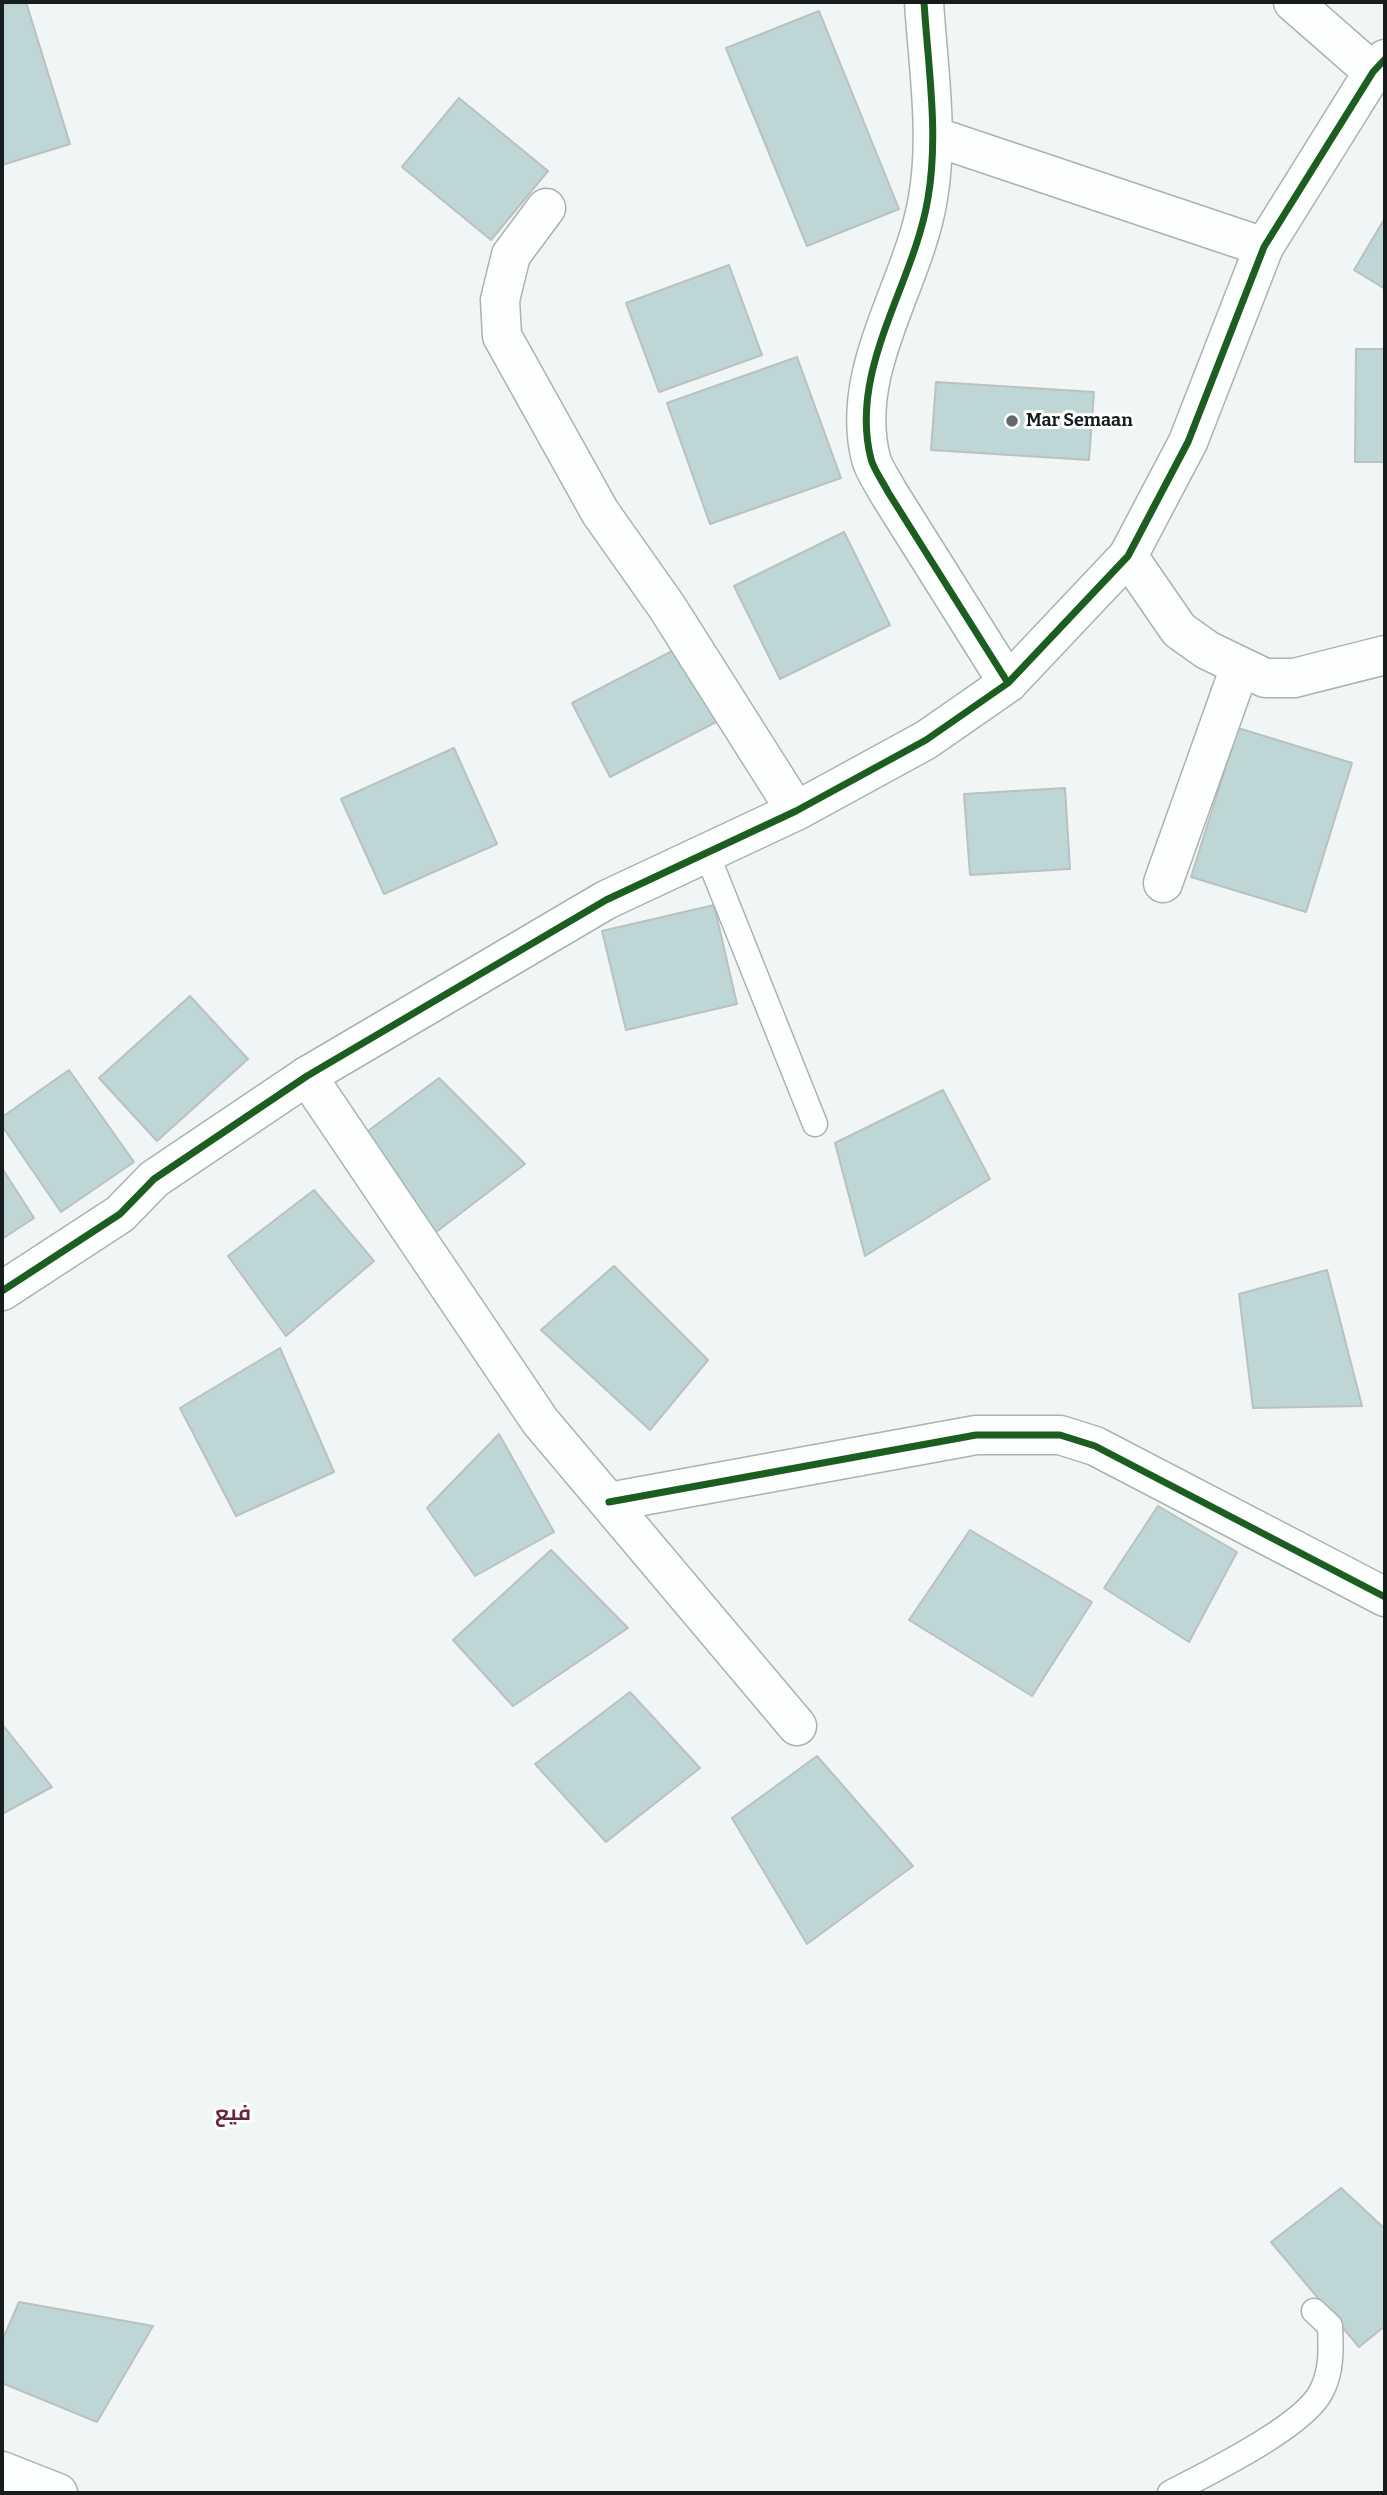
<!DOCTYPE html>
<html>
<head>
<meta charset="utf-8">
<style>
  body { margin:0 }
  #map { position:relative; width:1387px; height:2495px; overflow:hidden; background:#eff6f5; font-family:Bitter,serif }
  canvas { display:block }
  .frame { position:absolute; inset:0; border:4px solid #171c1c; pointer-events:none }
</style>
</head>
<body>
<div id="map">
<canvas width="1387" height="2495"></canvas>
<div class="frame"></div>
</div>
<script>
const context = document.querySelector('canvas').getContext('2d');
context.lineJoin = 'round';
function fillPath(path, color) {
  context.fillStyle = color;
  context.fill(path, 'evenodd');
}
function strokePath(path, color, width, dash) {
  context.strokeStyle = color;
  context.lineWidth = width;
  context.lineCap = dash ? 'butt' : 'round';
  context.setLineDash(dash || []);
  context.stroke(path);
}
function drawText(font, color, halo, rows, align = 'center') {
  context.font = font + ' Bitter,Cairo,serif';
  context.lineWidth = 6;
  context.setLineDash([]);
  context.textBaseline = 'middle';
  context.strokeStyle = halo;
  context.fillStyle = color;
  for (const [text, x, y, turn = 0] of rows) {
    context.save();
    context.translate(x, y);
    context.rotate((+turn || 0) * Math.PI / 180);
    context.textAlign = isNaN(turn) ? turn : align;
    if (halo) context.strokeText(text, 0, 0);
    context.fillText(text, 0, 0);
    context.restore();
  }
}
const building = new Path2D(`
  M12 2H26L70 144 2 165V5Z
  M819 11 899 209 807 246 726 48Z
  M459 98 548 171 491 240 402 167Z
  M1385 218V289L1354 270Z
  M729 265 762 355 659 392 626 303Z
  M1356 349H1385V462H1355Z
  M797 357 841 478 710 524 667 403Z
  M936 382 1094 392 1089 460 931 450Z
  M844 532 890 625 780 679 734 586Z
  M680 647 718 721 610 777 572 703Z
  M1238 728 1352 763 1306 912 1191 877Z
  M454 748 497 844 384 894 341 799Z
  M1065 788 1070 869 970 875 964 794Z
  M714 905 737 1004 626 1030 602 931Z
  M190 996 248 1059 157 1141 99 1078Z
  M69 1070 134 1162 61 1212 2 1126V1117Z
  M439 1078 525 1164 431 1236 364 1134Z
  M943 1090 990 1179 865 1256 835 1143Z
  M2 1168 34 1218 2 1239Z
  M314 1190 374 1261 286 1336 228 1256Z
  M614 1266 708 1360 650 1430 541 1330Z
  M1327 1270 1362 1406 1253 1408 1239 1294Z
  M280 1348 334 1472 236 1516 180 1408Z
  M499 1434 554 1532 475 1576 427 1508Z
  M1158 1506 1237 1552 1189 1642 1104 1588Z
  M970 1530 1092 1602 1032 1696 909 1620Z
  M551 1550 628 1628 513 1706 453 1640Z
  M630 1692 700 1768 606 1842 535 1764Z
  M2 1724 52 1787 2 1814Z
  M817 1756 913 1866 807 1944 732 1818Z
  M1341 2188 1385 2229V2326L1359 2347 1271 2242Z
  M19 2302 153 2326 97 2422 2 2383V2341Z`);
fillPath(building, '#bed7d6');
strokePath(building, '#bbc0c0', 2);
const service = new Path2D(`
  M707 854 815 1124
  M1170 2493C1206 2474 1306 2426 1322 2390 1332 2370 1331 2348 1330 2326L1314 2311`);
const minor = new Path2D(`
  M924 2C928 66 939 134 928 198 914 285 848 369 871 459 874 470 883 482 888 492L1008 683
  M1293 2 1373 72
  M933 136 1264 247
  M546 208 511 255 500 300 502 336 600 512 667 607 796 811
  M1128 556 1179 630 1207 650 1265 678H1294L1385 655
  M1163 883 1240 667
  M307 1076 540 1421 797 1726
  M609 1502 976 1435H1060L1095 1446 1385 1597`);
const tertiary = new Path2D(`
  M2 1291 120 1214 154 1179 307 1076 606 900 796 811 926 740 1008 683 1128 556 1188 442 1264 247 1373 72 1385 59
  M2 2471 58 2493`);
strokePath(service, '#acb2b1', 27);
strokePath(minor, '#acb2b1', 41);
strokePath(tertiary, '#acb2b1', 41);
strokePath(service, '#fdfefe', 24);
strokePath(minor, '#fdfefe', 38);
strokePath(tertiary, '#fdfefe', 38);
strokePath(new Path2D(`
  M924 2C928 66 939 134 928 198 914 285 848 369 871 459 874 470 883 482 888 492L1008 683
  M2 1291 120 1214 154 1179 307 1076 606 900 796 811 926 740 1008 683 1128 556 1188 442 1264 247 1373 72 1385 59
  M609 1502 976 1435H1060L1095 1446 1385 1597`), '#1b5e20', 7);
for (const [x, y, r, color] of [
  [1012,421,7,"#636868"]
]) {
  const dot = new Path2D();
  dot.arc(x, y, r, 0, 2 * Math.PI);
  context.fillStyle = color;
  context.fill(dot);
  strokePath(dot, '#fff', 2.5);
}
drawText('bold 18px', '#171c1c', '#fff', [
  ["Mar Semaan",1026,421]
], 'left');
drawText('bold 21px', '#692539', '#fff', [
  ["فيع",233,2114]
]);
</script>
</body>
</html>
